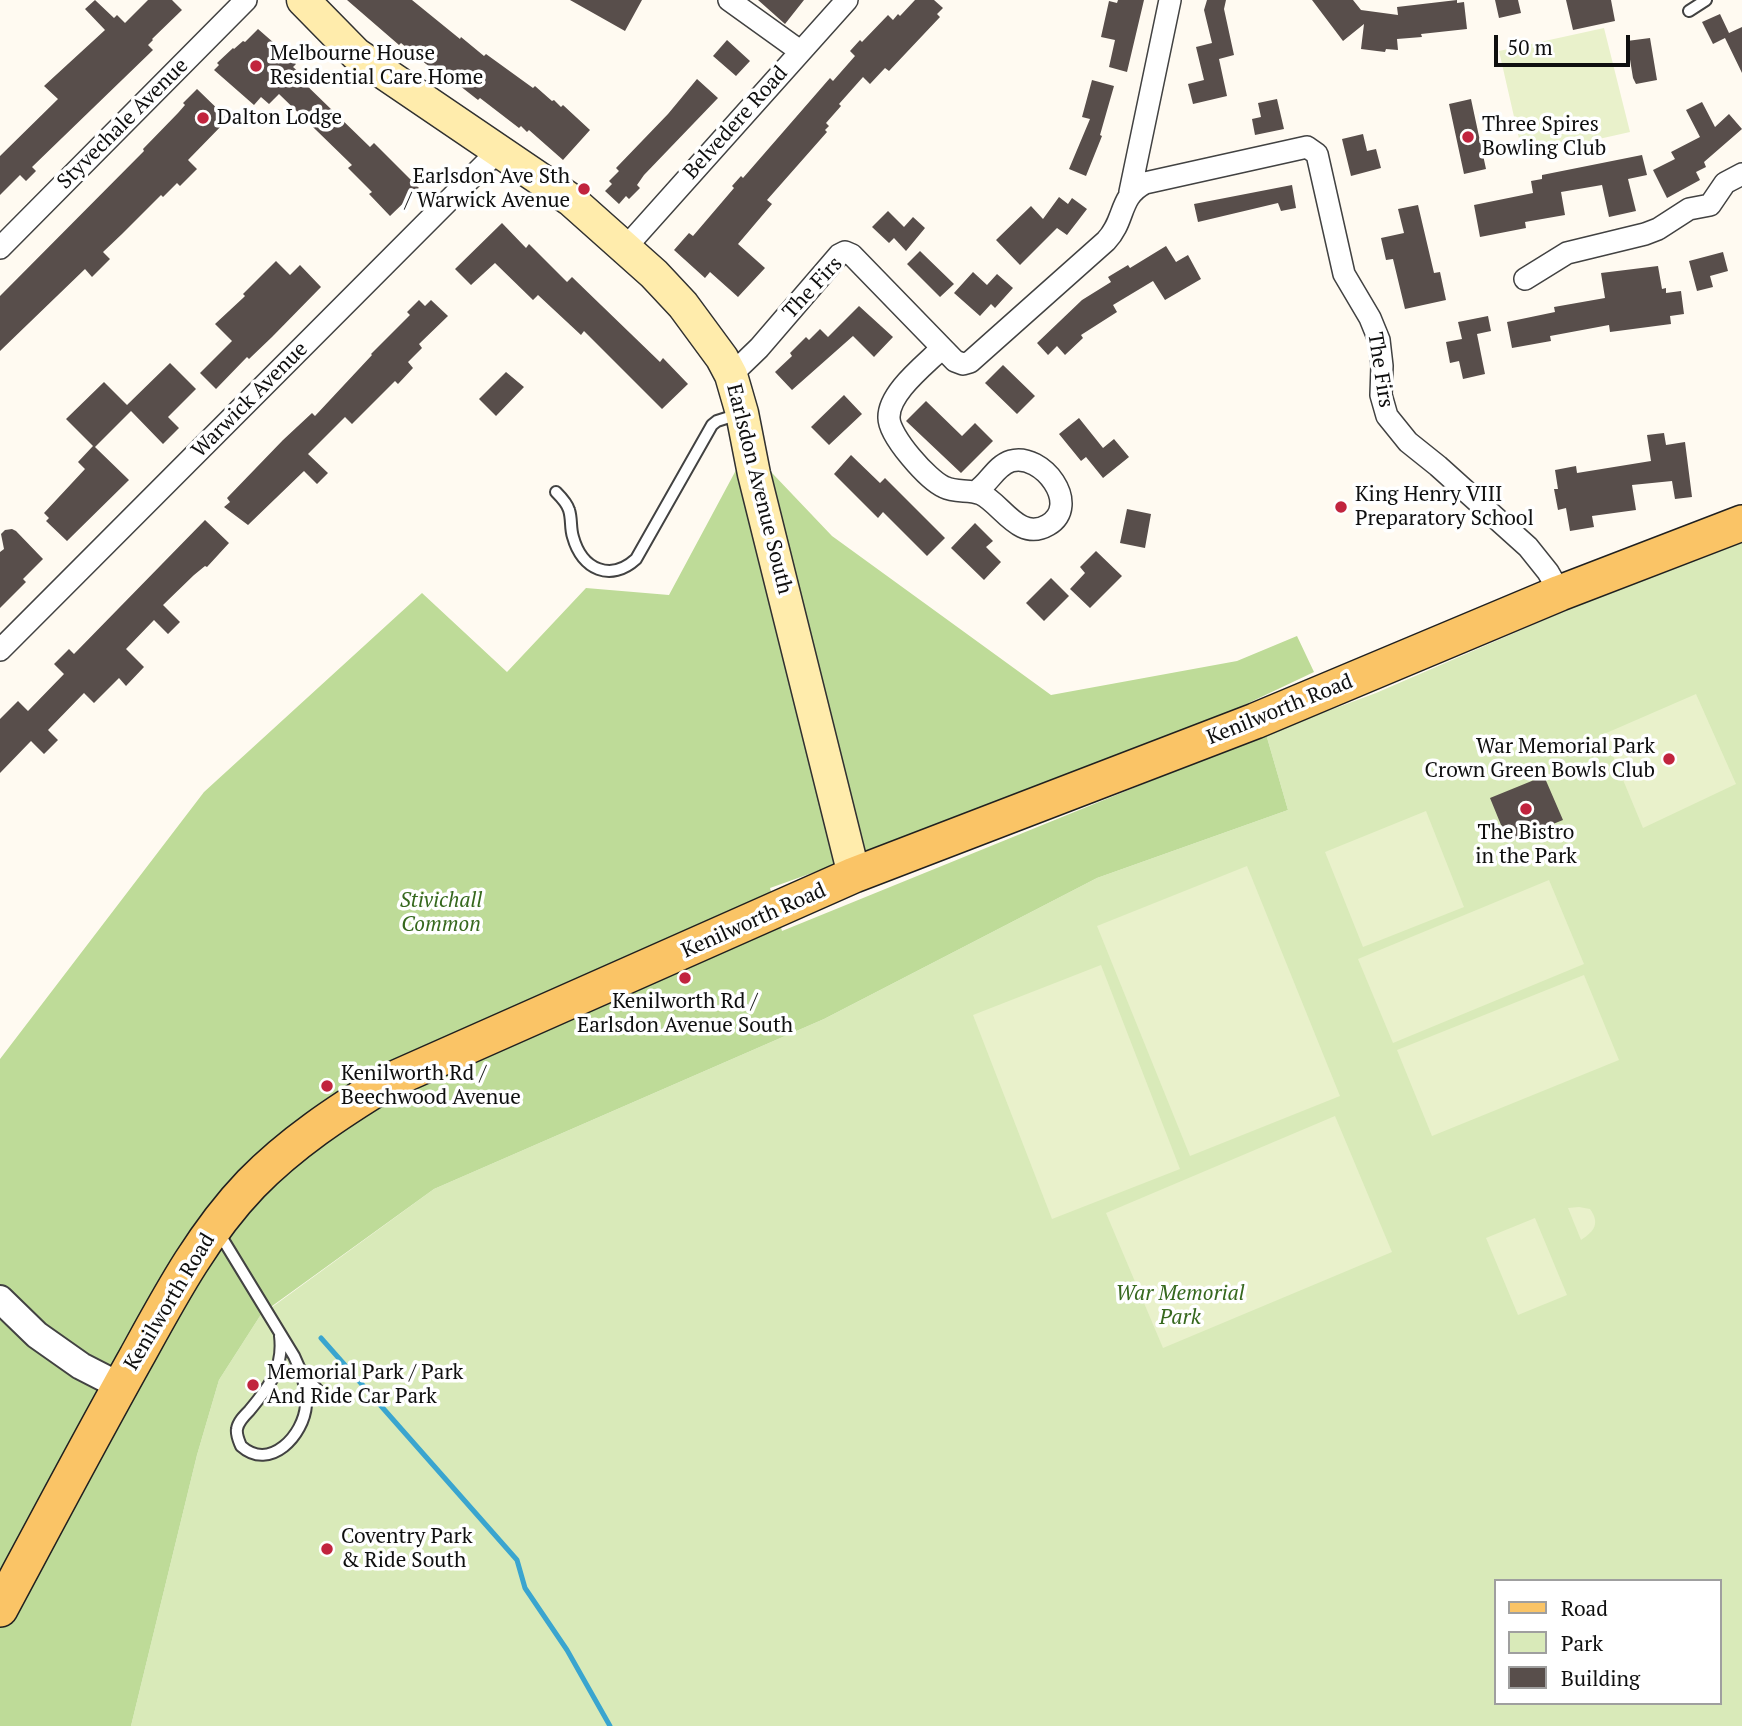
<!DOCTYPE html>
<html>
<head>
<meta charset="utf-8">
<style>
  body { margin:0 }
  #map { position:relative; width:1742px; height:1726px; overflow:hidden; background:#fffaf1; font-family:"PT Serif",serif }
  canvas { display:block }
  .legend { position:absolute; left:1494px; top:1579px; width:228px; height:126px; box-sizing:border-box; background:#fff; border:2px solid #9f9f9f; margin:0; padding:9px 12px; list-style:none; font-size:21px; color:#0f0f0f }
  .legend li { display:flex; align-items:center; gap:14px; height:35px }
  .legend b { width:35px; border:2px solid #9f9f9f }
  .scale { position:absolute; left:1494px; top:35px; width:136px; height:32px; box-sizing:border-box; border:4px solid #0f0f0f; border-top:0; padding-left:9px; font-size:21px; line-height:24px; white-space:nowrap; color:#0f0f0f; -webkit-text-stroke:5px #fff; paint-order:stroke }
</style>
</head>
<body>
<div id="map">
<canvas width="1742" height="1726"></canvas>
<ul class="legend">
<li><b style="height:9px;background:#fac466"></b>Road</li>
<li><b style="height:19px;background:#d9eab9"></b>Park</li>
<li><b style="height:19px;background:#584e4b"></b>Building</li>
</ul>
<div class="scale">50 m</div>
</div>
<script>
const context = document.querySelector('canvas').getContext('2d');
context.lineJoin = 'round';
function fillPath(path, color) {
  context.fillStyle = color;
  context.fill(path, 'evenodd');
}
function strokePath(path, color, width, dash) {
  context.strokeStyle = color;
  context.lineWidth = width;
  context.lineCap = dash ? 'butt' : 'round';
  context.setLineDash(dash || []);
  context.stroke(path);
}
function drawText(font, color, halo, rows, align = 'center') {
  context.font = font + ' "PT Serif",serif';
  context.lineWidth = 7;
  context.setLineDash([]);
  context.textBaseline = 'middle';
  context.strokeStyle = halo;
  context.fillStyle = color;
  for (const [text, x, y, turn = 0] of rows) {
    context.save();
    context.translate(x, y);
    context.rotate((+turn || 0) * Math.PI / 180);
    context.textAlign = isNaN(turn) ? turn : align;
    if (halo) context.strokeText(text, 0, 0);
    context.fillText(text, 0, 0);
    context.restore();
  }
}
fillPath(new Path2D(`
  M1742 523V1726H131L197 1455 219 1380 260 1316 268 1310 434 1189 824 1019 1097 878 1288 810 1266 734 1376 693 1565 611 1560 593ZM1495 1581H1719V1703H1495Z`), '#d9eab9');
fillPath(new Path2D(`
  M750 444 773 474 832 536 1051 695 1237 661 1297 636 1314 672 1126 761 770 888 782 931 1266 734 1288 810 1097 878 824 1019 434 1189 268 1309 260 1316 219 1380 197 1455 131 1726H0V1059L204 792 422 593 507 672 586 588 669 595Z`), '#bedb98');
fillPath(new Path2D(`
  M1604 28 1630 132 1523 156 1499 51Z
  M1696 694 1736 784 1643 828 1604 734Z
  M1426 811 1464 907 1363 947 1325 852Z
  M1247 866 1340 1096 1190 1156 1097 926Z
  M1549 880 1584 964 1393 1043 1358 959Z
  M1101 965 1180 1169 1052 1219 973 1015Z
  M1584 975 1619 1060 1432 1136 1397 1050Z
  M1335 1116 1392 1252 1163 1348 1106 1213Z
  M1579 1207 1590 1209C1600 1223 1595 1231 1581 1240L1568 1208Z
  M1535 1218 1567 1295 1518 1315 1486 1238Z`), '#e9f1cb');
strokePath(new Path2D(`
  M321 1338 517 1560 525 1588 567 1650 610 1726`), '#3aa5cf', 5);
fillPath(new Path2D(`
  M95 0 114 18 117 15 125 23 148 0H172L182 10 152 39 153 40 148 45 153 50 32 167 36 171 26 181 20 175 0 195V156L58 99 44 86 105 30 85 9Z
  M347 0H412L460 39 461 37 484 56 486 54 533 88 535 86 552 101 554 100 561 107 563 105 590 130 563 160 529 130 527 132 521 126 519 128 480 98 478 100 455 82 454 84 426 64 401 43 399 45Z
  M570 0H642L625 31Z
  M758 0H804L785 24Z
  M915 0H934L943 8 937 14 940 17 889 71 885 68 870 84 863 77 839 104 841 106 826 123 829 126 825 130 827 132 767 200 772 204 738 244 765 268 738 297 710 272 705 278 674 250 689 233 693 236 734 188 732 186 741 176 743 178 830 78 833 81 855 56 850 51 860 40 862 42 888 15 893 20 898 14 900 16Z
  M1118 0H1144L1127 72 1109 67 1115 40 1101 37 1109 1 1117 3Z
  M1207 0H1226L1224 9 1234 55 1219 59 1227 96 1193 104 1188 84 1204 80 1196 47 1212 43 1204 10Z
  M1312 0H1353L1361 10 1398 15 1397 7 1457 0V3L1464 2 1467 29 1421 34 1422 37 1397 39 1398 50 1386 49 1385 52 1361 49 1364 24 1343 41Z
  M1495 0H1518L1521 13 1499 18Z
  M1566 0H1611L1615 21 1573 30Z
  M1720 14 1729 33 1742 27V73L1725 38 1713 44 1702 22Z
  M258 29 282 50H287V55L296 64 293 67 301 74 298 77 370 147 374 143 419 188 390 216 369 194 372 192 348 168 352 165 279 94 269 104 261 97 254 105 214 70 219 65 217 63 233 48 234 49 243 41 245 42Z
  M1650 38 1657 80 1636 84 1633 78 1627 41Z
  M727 40 750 61 736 76 713 56Z
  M697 79 718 98 644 175 637 185 640 188 629 199 626 196 619 204 605 191 612 184 609 181 619 171 616 168 668 114Z
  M1092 80 1114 86 1100 135 1102 136 1086 176 1069 169 1090 119 1082 117Z
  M197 89 228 119 188 160 197 169 180 186 177 183 163 197 161 195 122 234 103 252 110 259 92 277 85 269 0 351V296L144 151 143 149 178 113 185 105 183 103Z
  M1277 99 1284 129 1255 135 1252 119 1261 117 1258 103Z
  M1471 99 1486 169 1464 174 1449 104Z
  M1702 102 1715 127 1729 114 1742 129 1704 162 1706 167 1696 172 1700 180 1667 198 1653 170 1675 159 1671 152 1700 137 1686 110Z
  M1363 134 1367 151 1376 149 1381 168 1351 176 1342 139Z
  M1642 155 1647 175 1628 179 1636 211 1609 217 1602 185 1561 192 1565 215 1525 222 1526 228 1480 237 1474 205 1533 193 1531 181 1542 179V175Z
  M1292 185 1296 208 1281 211 1278 203 1198 222 1194 204Z
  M1059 197 1068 204 1072 198 1087 209 1067 235 1057 228 1020 265 996 240 1031 206 1043 219Z
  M1418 205 1434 273 1440 272 1446 300 1405 309 1393 259 1386 260 1381 238 1404 233 1398 209Z
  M888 211 904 227 913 217 925 228 906 251 894 238 889 243 872 227Z
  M502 223 526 248 529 244 567 282 572 277 660 362 663 358 688 384 662 409 584 331 581 335 538 295 533 300 495 263 471 285 455 269Z
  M1166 246 1176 262 1188 255 1201 279 1165 300 1153 281 1113 305 1117 312 1081 335 1083 338 1065 355 1057 346 1048 355 1037 343 1082 300 1111 282 1108 277 1128 265 1130 268Z
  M920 251 954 284 940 297 907 264Z
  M1723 252 1728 271 1710 276 1713 287 1697 291 1689 261Z
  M276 261 290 275 300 265 321 287 272 337 249 359 247 357 216 389 200 373 232 341 215 324 243 298 245 296 243 294Z
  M1658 266 1662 289 1666 288V293L1681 291 1684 314 1670 316 1671 324 1610 332 1609 325 1550 336 1551 341 1512 348 1507 322 1555 312 1554 307 1605 298 1601 273Z
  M973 272 987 285 997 274 1013 288 995 308 991 304 980 316 954 293Z
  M419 300 425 306 431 300 448 316 419 344 422 348 408 362 413 368 398 384 395 381 352 424 345 417 308 454 328 473 317 484 304 471 248 525 224 507 230 502 227 498 283 440 312 413 315 416 372 355 371 354 410 315 407 312Z
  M859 306 893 337 874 357 853 336 792 390 775 372 792 356 790 353 806 337 809 340 820 329 828 337Z
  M1488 316 1491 331 1477 334 1485 374 1463 379 1459 361 1450 363 1446 342 1462 339 1458 322Z
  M170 363 196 389 168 417 179 428 163 444 131 411 95 447 129 480 67 541 46 521 49 518 44 513 85 469 78 462 93 446 66 419 104 382 127 405Z
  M1003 365 1035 396 1017 414 985 383Z
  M506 372 524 387 496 416 479 399Z
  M844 395 862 414 829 445 811 427Z
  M926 401 962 436 975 423 993 441 961 473 906 421Z
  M1079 418 1103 448 1114 439 1129 457 1103 478 1086 457 1081 461 1059 434Z
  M1664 433 1666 445 1685 442 1692 497 1675 499 1672 481 1632 485 1636 510 1592 516 1594 527 1570 531 1566 508 1558 510 1554 489H1558L1555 470 1576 466 1577 473 1651 461 1647 435Z
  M851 455 880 483 885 478 945 538 927 556 883 512 878 518 834 474Z
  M1127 509 1151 514 1145 548 1120 543Z
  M205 520 229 543 207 567 205 566 194 575 163 605 180 622 168 634 154 620 126 649 144 667 126 686 119 678 94 703 84 693 48 730 58 740 44 754 31 741 0 773V719L18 701 28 711 64 674 54 664 69 649 74 654Z
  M975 523 993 541 986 547 1001 562 984 580 951 548Z
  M12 529 16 531 43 559 23 579 26 582 0 608V552L4 549 1 534 5 530Z
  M1096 551 1122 576 1090 608 1070 589 1085 573 1080 567Z
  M1051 578 1069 596 1044 621 1026 603Z
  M1544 776 1563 820 1508 842 1490 798Z`), '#584e4b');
const service = new Path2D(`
  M1689 11 1706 0
  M556 492C561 497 567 503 569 510 572 519 570 528 573 537 582 570 611 582 636 559L712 425 717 421 739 414
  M219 1233 294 1356C302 1372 307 1387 306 1405 304 1435 270 1472 241 1446 239 1441 236 1435 237 1429 238 1422 244 1416 249 1411 269 1387 284 1368 280 1336
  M304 1375 325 1398`);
const minor = new Path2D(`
  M729 0 800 51
  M1130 192 1170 0
  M626 247 847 0
  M0 248 246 0
  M1525 279 1567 253 1645 234 1658 229 1689 209 1710 205 1725 183 1742 174
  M942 348C925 365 888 393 889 418 889 436 928 480 944 487 956 493 969 489 981 494 1002 504 1019 542 1048 525 1082 505 1042 452 1011 461 995 466 989 484 975 492
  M731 375 759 348 839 255 845 252 852 255 955 361 963 364 970 362 1106 241C1126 220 1118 197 1145 183L1307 147 1317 154 1344 274 1370 318 1379 340 1382 366 1381 395 1387 416 1408 442 1438 466 1528 547 1548 572 1560 593
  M0 650 499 150`);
const tertiary = new Path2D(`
  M0 1299 37 1335 81 1366 120 1386`);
const secondary = new Path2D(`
  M303 0 356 54 571 200 654 274 683 305 722 358 731 375 742 413 754 474 854 875`);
const primary = new Path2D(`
  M0 1609C45 1525 90 1440 137 1356 170 1296 203 1234 251 1184 291 1143 338 1112 387 1082L854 875 1255 721 1560 593 1742 523`);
strokePath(service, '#424242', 14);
strokePath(minor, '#424242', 24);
strokePath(tertiary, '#424242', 30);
strokePath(secondary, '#313131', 35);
strokePath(primary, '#202020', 38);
strokePath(service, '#fff', 10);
strokePath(minor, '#fff', 21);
strokePath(tertiary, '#fff', 26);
strokePath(secondary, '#ffecac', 32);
strokePath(primary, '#fac466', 35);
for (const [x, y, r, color] of [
  [256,66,7,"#c1243e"],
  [203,118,7,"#c1243e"],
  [1468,137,7,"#c1243e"],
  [584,189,7,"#c1243e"],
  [1341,507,7,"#c1243e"],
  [1669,759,7,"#c1243e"],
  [1526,809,7,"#c1243e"],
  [685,978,7,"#c1243e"],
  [327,1086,7,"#c1243e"],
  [253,1385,7,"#c1243e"],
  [327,1549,7,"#c1243e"]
]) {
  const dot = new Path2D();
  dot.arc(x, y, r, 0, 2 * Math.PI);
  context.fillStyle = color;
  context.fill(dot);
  strokePath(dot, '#fff', 2.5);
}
drawText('21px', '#0f0f0f', '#fff', [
  ["Melbourne House",270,54],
  ["Residential Care Home",270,78],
  ["Dalton Lodge",217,118],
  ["Three Spires",1482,125],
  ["Bowling Club",1482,149],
  ["Earlsdon Ave Sth",570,177,"right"],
  ["/ Warwick Avenue",570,201,"right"],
  ["King Henry VIII",1355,495],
  ["Preparatory School",1355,519],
  ["War Memorial Park",1655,747,"right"],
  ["Crown Green Bowls Club",1655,771,"right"],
  ["The Bistro",1526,833,"center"],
  ["in the Park",1526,857,"center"],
  ["Kenilworth Rd /",685,1002,"center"],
  ["Earlsdon Avenue South",685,1026,"center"],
  ["Kenilworth Rd /",341,1074],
  ["Beechwood Avenue",341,1098],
  ["Memorial Park / Park",267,1373],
  ["And Ride Car Park",267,1397],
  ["Coventry Park",341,1537],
  ["& Ride South",341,1561]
], 'left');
drawText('21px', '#0f0f0f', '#fff', [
  ["Belvedere Road",736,123,-48],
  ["Styvechale Avenue",123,124,-45],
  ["The Firs",813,288,-47],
  ["The Firs",1380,370,81],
  ["Warwick Avenue",250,400,-45],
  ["Earlsdon Avenue South",759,489,76],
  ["Kenilworth Road",1280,710,-22],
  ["Kenilworth Road",754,921,-24],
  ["Kenilworth Road",170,1302,-59]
]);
drawText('italic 21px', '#36681e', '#fff', [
  ["Stivichall",441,901],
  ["Common",441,925],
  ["War Memorial",1180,1294],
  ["Park",1180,1318]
]);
</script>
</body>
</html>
